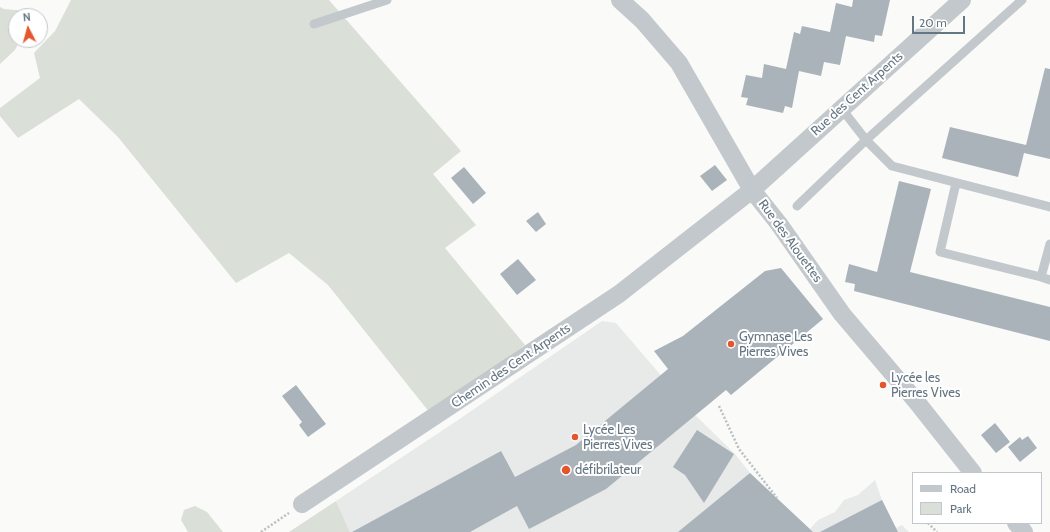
<!DOCTYPE html>
<html>
<head>
<meta charset="utf-8">
<style>
  body { margin:0 }
  #map { position:relative; width:1050px; height:532px; overflow:hidden; background:#fafaf8; font-family:Cabin,sans-serif }
  canvas { display:block }
  .legend { position:absolute; left:912px; top:472px; width:130px; height:52px; box-sizing:border-box; background:#fff; border:1px solid #c1c8cd; margin:0; padding:5px 7px; list-style:none; font-size:12px; color:#657683 }
  .legend li { display:flex; align-items:center; gap:8px; height:20px }
  .legend b { width:20px; border:1px solid #c1c8cd }
  .north { position:absolute; left:8px; top:8px; width:40px; height:40px; box-sizing:border-box; background:#fff; border:1px solid #c1c8cd; border-radius:50%; rotate:354deg; font-size:11px; font-weight:700; line-height:16px; text-align:center; color:#657683 }
  .north::after { content:''; display:block; margin:auto; width:14px; height:18px; background:#e4572e; clip-path:polygon(50% 0,100% 100%,50% 72%,0 100%) }
  .scale { position:absolute; left:912px; top:16px; width:53px; height:18px; box-sizing:border-box; border:2px solid #657683; border-top:0; padding-left:5px; font-size:12px; line-height:14px; white-space:nowrap; color:#657683; -webkit-text-stroke:3px #fff; paint-order:stroke }
</style>
</head>
<body>
<div id="map">
<canvas width="1050" height="532"></canvas>
<ul class="legend">
<li><b style="height:5px;background:#c3c8cc"></b>Road</li>
<li><b style="height:11px;background:#dadfd7"></b>Park</li>
</ul>
<div class="north">N</div>
<div class="scale">20 m</div>
</div>
<script>
const context = document.querySelector('canvas').getContext('2d');
context.lineJoin = 'round';
function fillPath(path, color) {
  context.fillStyle = color;
  context.fill(path, 'evenodd');
}
function strokePath(path, color, width, dash) {
  context.strokeStyle = color;
  context.lineWidth = width;
  context.lineCap = dash ? 'butt' : 'round';
  context.setLineDash(dash || []);
  context.stroke(path);
}
function drawText(font, color, halo, rows, align = 'center') {
  context.font = font + ' Cabin,sans-serif';
  context.lineWidth = 4;
  context.setLineDash([]);
  context.textBaseline = 'middle';
  context.strokeStyle = halo;
  context.fillStyle = color;
  for (const [text, x, y, turn = 0] of rows) {
    context.save();
    context.translate(x, y);
    context.rotate((+turn || 0) * Math.PI / 180);
    context.textAlign = isNaN(turn) ? turn : align;
    if (halo) context.strokeText(text, 0, 0);
    context.fillText(text, 0, 0);
    context.restore();
  }
}
fillPath(new Path2D(`
  M602 321 616 323 695 415 735 454 750 473 810 529 818 520 835 512 844 500 858 495 875 480 882 500 896 528 902 525 909 532H350L336 501 458 420Z`), '#e8e9e9');
fillPath(new Path2D(`
  M71 0H329L461 151 433 174 476 225 445 248 525 345 430 413 328 285 289 253 236 283 118 137 79 99 18 138 0 116V108L40 78 34 53 55 31Z
  M0 7 4 9 37 12 34 16H16V40H20L15 50 0 64Z
  M336 501 350 532H289Z
  M195 506 207 512 223 532H188L181 520 184 510Z`), '#dadfd7');
fillPath(new Path2D(`
  M853 0H890L882 36 875 35 874 42 846 36 840 65 824 62 821 76 799 71 792 108 785 106 783 113 746 105 748 98 741 97 746 75 762 78 764 64 786 69 794 32 800 34 802 26 830 32 836 3 852 7Z
  M1045 68 1050 69V159L1024 153 1018 177 942 158 950 127 1026 145Z
  M715 165 727 180 712 191 700 176Z
  M464 167 486 193 473 204 451 178Z
  M899 181 931 189 910 272 1050 307V341L854 291 855 284 845 282 849 264 877 272Z
  M538 212 546 224 536 232 526 221Z
  M518 259 536 280 517 295 500 274Z
  M781 268 823 319 731 395 726 390 606 489 529 529 517 506 470 532H352L501 451 515 477 576 445 668 369 654 351 683 336 765 271Z
  M296 385 326 424 308 437 299 425 302 422 282 396Z
  M995 423 1010 442 996 453 981 435Z
  M697 430 734 454 704 503 685 475 673 467Z
  M1028 436 1037 448 1020 462 1008 447 1020 437 1022 440Z
  M750 473 813 532H678Z
  M882 500 898 532H820Z`), '#aab3b9');
strokePath(new Path2D(`
  M719 406 739 449 777 498
  M928 523 937 532
  M261 532 289 513`), '#bbbfc2', 2.5, [2, 2]);
strokePath(new Path2D(`
  M314 24 387 0
  M841 108 866 140 892 166 1050 207
  M956 183 940 252 1041 277
  M797 206 866 140 1022 0
  M1050 244 1041 277 1050 280`), '#c3c8cc', 9);
strokePath(new Path2D(`
  M620 0 642 20 679 63 752 190 779 224 842 314 916 401 973 473
  M302 504 619 294 752 190 962 0
  M1016 523 1024 532`), '#c3c8cc', 18);
for (const [x, y, r, color] of [
  [731,344,4,"#e4572e"],
  [883,385,4,"#e4572e"],
  [575,437,4,"#e4572e"],
  [566,470,5,"#e4572e"]
]) {
  const dot = new Path2D();
  dot.arc(x, y, r, 0, 2 * Math.PI);
  context.fillStyle = color;
  context.fill(dot);
  strokePath(dot, '#fff', 1.5);
}
drawText('13px', '#657683', '#fff', [
  ["Rue des Cent Arpents",857,94,-42],
  ["Rue des Alouettes",790,241,54],
  ["Chemin des Cent Arpents",511,366,-34]
]);
drawText('13px', '#657683', '#fff', [
  ["Gymnase Les",739,337],
  ["Pierres Vives",739,352],
  ["Lycée les",891,378],
  ["Pierres Vives",891,393],
  ["Lycée Les",583,430],
  ["Pierres Vives",583,445],
  ["défibrilateur",575,470]
], 'left');
</script>
</body>
</html>
